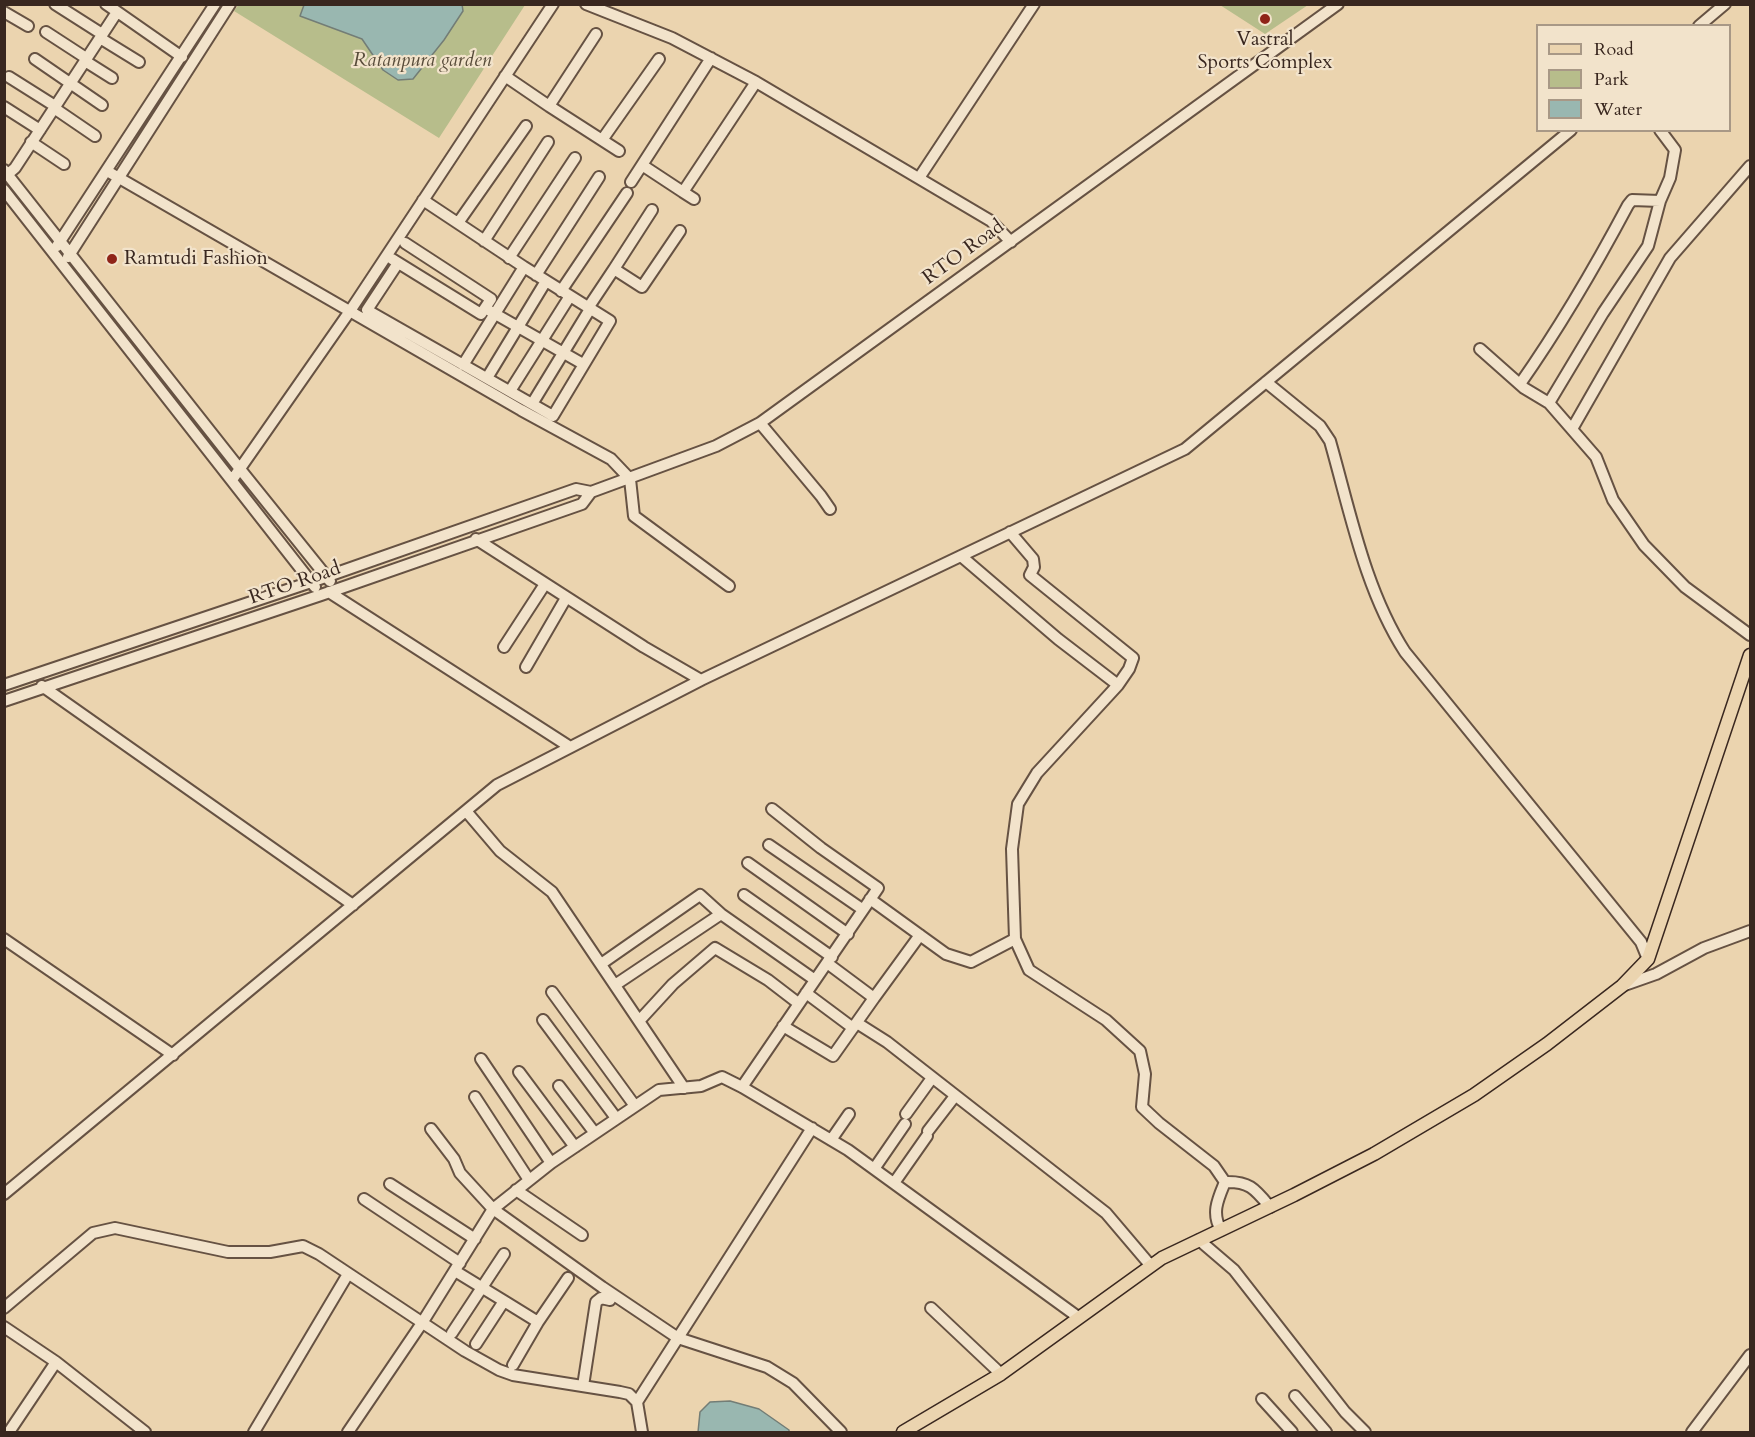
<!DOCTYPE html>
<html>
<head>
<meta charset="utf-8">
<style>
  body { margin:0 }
  #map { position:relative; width:1755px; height:1437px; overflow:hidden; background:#ebd4af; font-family:Cardo,serif }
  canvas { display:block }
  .frame { position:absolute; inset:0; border:6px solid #39271f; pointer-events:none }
  .legend { position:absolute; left:1536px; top:24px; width:195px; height:108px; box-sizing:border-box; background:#f2e3cb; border:2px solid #a89886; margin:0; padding:8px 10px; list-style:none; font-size:18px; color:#39271f }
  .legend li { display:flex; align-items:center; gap:12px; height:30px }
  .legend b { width:30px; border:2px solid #a89886 }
</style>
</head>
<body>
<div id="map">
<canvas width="1755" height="1437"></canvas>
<div class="frame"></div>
<ul class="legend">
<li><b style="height:8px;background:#ebd4af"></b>Road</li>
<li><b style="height:16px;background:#b7bd8b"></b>Park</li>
<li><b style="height:16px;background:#99b7b0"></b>Water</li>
</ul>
</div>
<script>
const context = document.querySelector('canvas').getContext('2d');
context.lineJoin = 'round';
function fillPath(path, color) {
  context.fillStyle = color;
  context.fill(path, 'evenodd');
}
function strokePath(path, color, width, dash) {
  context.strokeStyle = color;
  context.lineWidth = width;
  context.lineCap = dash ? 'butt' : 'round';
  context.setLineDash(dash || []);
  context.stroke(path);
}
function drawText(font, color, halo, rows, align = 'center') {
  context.font = font + ' Cardo,serif';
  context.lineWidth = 4.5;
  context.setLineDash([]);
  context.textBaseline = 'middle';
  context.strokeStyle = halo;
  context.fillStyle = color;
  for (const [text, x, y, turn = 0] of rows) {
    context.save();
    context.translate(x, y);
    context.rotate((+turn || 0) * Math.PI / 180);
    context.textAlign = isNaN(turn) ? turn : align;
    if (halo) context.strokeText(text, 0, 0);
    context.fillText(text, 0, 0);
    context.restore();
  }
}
fillPath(new Path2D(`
  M239 4 525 5 439 138 234 11Z
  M1220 5H1308L1265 34Z`), '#b7bd8b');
const water = new Path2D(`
  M304 5 462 4 463 11 444 40 413 79 398 80 383 70 362 39 300 16Z
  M730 1401 759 1409 789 1430V1432H698L700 1412 710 1402Z`);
fillPath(water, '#99b7b0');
strokePath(water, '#737d76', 1.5);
const minor = new Path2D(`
  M55 4 102 34
  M106 4 182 57
  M586 4 672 38 756 82 991 221 1011 242
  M4 12 28 26
  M1699 26 1725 4
  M46 32 86 58
  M596 34 549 106 619 151
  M100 38 139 62
  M35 59 102 105
  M85 61 112 78
  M505 76 549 106
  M9 77 55 106
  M4 107 40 130
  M54 108 95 136
  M602 140 659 59
  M31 142 64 164
  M642 165 711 58
  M4 170 240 469 330 581
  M107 171 521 410 611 459 630 479 634 516 729 586
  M8 174 15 168 117 12
  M919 178 1034 4
  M631 182 642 165 683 192
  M4 190 315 587
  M694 199 683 192 756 82
  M458 223 526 126
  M484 241 548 142
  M57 246 215 4
  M68 257 230 4
  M509 258 575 158
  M392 259 481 314 491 299 405 243
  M398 263 367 310 553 416 610 321 524 267 423 200
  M614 269 652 210
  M536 275 599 177
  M561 291 627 193
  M588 308 614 269 642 287 680 231
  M490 311 583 364
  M1480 349 1524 388 1549 403 1596 457 1613 500 1644 545 1685 587 1750 635
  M463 365 524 267
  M487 378 546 281
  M1266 382 1320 426 1330 441C1350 511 1365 590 1405 652L1641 942 1648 959
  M1520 384C1560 327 1595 267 1628 205L1632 200 1660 201
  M510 391 570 296
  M1549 403 1603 313 1648 246 1660 201 1670 178 1675 150 1660 130
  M532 404 590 309
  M760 423 821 496 830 509
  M1572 429 1670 258 1750 166
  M232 480 350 311 553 4
  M476 539 644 647 701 680
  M961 556 1058 639 1118 685 1129 669 1133 658 1030 575 1034 567 1033 559 1010 532
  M329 592 570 747
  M504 647 545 584
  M526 667 566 598
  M4 685 311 582 576 489 591 492 716 446 760 423 1338 4
  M1118 685 1037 773 1018 804 1012 849 1015 939 1029 970 1106 1020 1140 1051 1145 1074 1142 1107 1159 1123 1214 1166 1225 1182C1218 1199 1211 1213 1221 1230
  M42 686 353 905
  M4 701 321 595 582 504 591 492
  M466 811 500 851 552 892 684 1088
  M769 845 862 909
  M748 863 848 934
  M744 895 832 957
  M870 899 946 954 971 962 1015 939
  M4 939 173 1055
  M827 963 874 998 920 935
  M601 964 700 895 721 914
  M615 985 721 914 815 980
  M1622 986 1656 974 1704 948 1750 931
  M552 992 635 1106
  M806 993 853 1028
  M543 1020 616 1118
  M639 1021 673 984 715 948 768 980 798 1003
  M857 1023 887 1042 1106 1213 1151 1266
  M783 1026 833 1056 874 998
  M481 1059 551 1163
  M519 1072 575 1147
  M559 1086 594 1132
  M742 1087 878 888 821 848 772 809
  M475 1097 529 1180
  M906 1114 932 1078
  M431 1129 454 1159 460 1173 493 1209 602 1287 678 1338 767 1367 793 1383 841 1432
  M928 1131 955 1096
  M831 1140 849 1114
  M874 1169 905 1124
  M1225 1182C1249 1181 1255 1189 1270 1207
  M894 1183 927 1136
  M390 1184 475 1239
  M516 1190 582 1235
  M4 1194 497 785 701 680 1185 449 1571 130
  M364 1199 460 1263
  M1199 1240 1234 1270 1345 1412 1365 1432
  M455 1271 504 1301 476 1344
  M504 1301 538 1322 568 1278
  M4 1308 93 1233 115 1228 228 1252H270L303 1246 319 1254 465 1351 499 1370 513 1375 620 1392 629 1394 637 1402 812 1128
  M931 1308 1001 1374
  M4 1327 56 1362 9 1432
  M452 1333 504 1254
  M56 1362 145 1432
  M513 1365 538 1322
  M583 1386 596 1302 601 1298 610 1300
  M1295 1396 1326 1432
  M1262 1399 1292 1432
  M637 1402 642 1432
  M254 1432 348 1274
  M348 1432 422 1323 493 1209 551 1163 659 1090 701 1086 722 1077 742 1087 848 1150 1078 1317
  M1692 1432 1750 1355`);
const major = new Path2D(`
  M903 1432 1001 1374 1162 1258 1294 1195 1374 1154 1474 1095 1547 1044 1622 986 1648 959 1750 655`);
strokePath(minor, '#665243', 14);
strokePath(major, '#39271f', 15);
strokePath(minor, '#f2e3cb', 10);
strokePath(major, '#ebd4af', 12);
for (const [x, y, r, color] of [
  [1265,19,6,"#8f2418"],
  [112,259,6,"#8f2418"]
]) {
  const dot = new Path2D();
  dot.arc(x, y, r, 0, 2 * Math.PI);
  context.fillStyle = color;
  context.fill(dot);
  strokePath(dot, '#f2e3cb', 2);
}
drawText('20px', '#39271f', '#f2e3cb', [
  ["Vastral",1265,40],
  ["Sports Complex",1265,63],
  ["Ramtudi Fashion",124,259,"left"]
]);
drawText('italic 20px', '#584c3a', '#f2e3cb', [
  ["Ratanpura garden",422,61]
]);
drawText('20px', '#39271f', '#f2e3cb', [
  ["RTO Road",964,253,-36],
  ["RTO Road",295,584,-19]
]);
</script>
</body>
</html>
